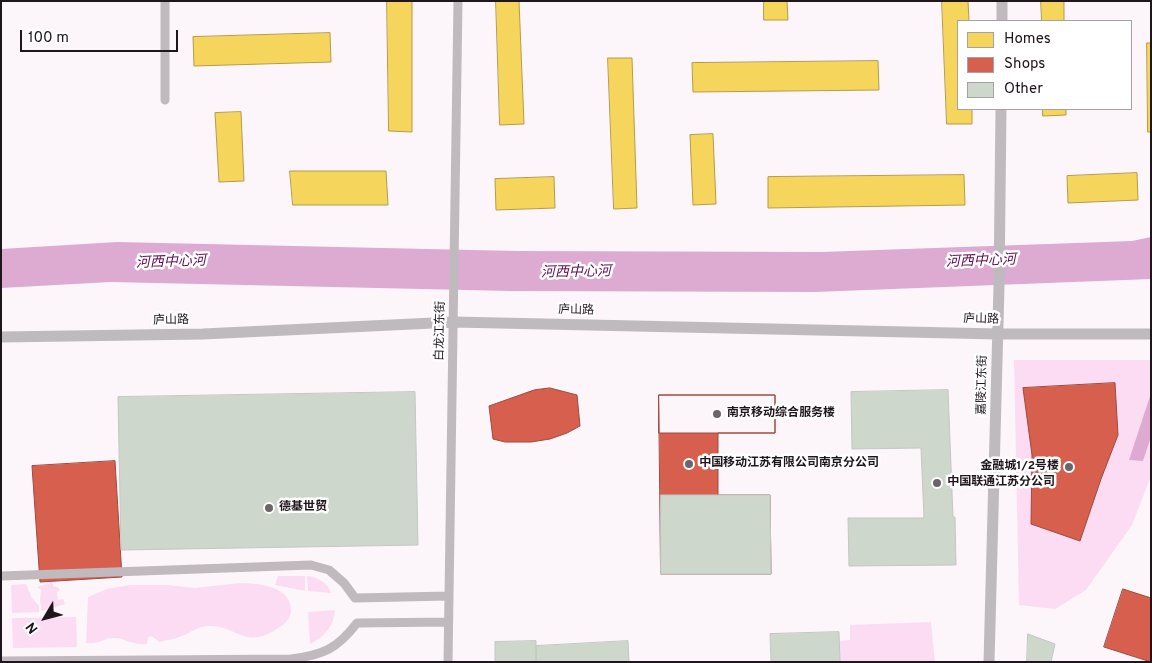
<!DOCTYPE html>
<html>
<head>
<meta charset="utf-8">
<style>
  body { margin:0 }
  #map { position:relative; width:1152px; height:663px; overflow:hidden; background:#fcf6fb; font-family:Overpass,sans-serif }
  canvas { display:block }
  .frame { position:absolute; inset:0; border:2px solid #1f151c; pointer-events:none }
  .legend { position:absolute; left:957px; top:20px; width:175px; height:90px; box-sizing:border-box; background:#fff; border:1px solid #a5a1a4; margin:0; padding:6px 9px; list-style:none; font-size:15px; color:#1f151c }
  .legend li { display:flex; align-items:center; gap:10px; height:25px }
  .legend b { width:25px; border:1px solid #a5a1a4 }
  .north { position:absolute; left:20px; top:593px; width:50px; height:50px; -webkit-text-stroke:4px #fff; paint-order:stroke; rotate:233deg; font-size:14px; font-weight:700; line-height:20px; text-align:center; color:#1f151c }
  .north::after { content:''; display:block; margin:auto; width:18px; height:22px; background:#1f151c; clip-path:polygon(50% 0,100% 100%,50% 72%,0 100%) }
  .scale { position:absolute; left:20px; top:30px; width:158px; height:22px; box-sizing:border-box; border:2px solid #1f151c; border-top:0; padding-left:6px; font-size:15px; line-height:18px; white-space:nowrap; color:#1f151c; -webkit-text-stroke:4px #fff; paint-order:stroke }
</style>
</head>
<body>
<div id="map">
<canvas width="1152" height="663"></canvas>
<div class="frame"></div>
<ul class="legend">
<li><b style="height:14px;background:#f6d55c"></b>Homes</li>
<li><b style="height:14px;background:#d6604d"></b>Shops</li>
<li><b style="height:14px;background:#cdd7cc"></b>Other</li>
</ul>
<div class="north">N</div>
<div class="scale">100 m</div>
</div>
<script>
const context = document.querySelector('canvas').getContext('2d');
context.lineJoin = 'round';
function fillPath(path, color) {
  context.fillStyle = color;
  context.fill(path, 'evenodd');
}
function strokePath(path, color, width, dash) {
  context.strokeStyle = color;
  context.lineWidth = width;
  context.lineCap = dash ? 'butt' : 'round';
  context.setLineDash(dash || []);
  context.stroke(path);
}
function drawText(font, color, halo, rows, align = 'center') {
  context.font = font + ' Overpass,"Noto Sans SC",sans-serif';
  context.lineWidth = 5;
  context.setLineDash([]);
  context.textBaseline = 'middle';
  context.strokeStyle = halo;
  context.fillStyle = color;
  for (const [text, x, y, turn = 0] of rows) {
    context.save();
    context.translate(x, y);
    context.rotate((+turn || 0) * Math.PI / 180);
    context.textAlign = isNaN(turn) ? turn : align;
    if (halo) context.strokeText(text, 0, 0);
    context.fillText(text, 0, 0);
    context.restore();
  }
}
fillPath(new Path2D(`
  M1014 360H1151V393L1130 459 1143 461 1151 437V476L1132 525 1086 590 1055 609 1019 605Z
  M278 576H305V591L275 585Z
  M307 576C318 577 328 583 331 593L308 591Z
  M52 582 54 587H58L60 590 57 592 58 600 63 599 65 604 42 611 40 601 41 590 37 587Z
  M240 583C258 583 293 586 291 612 290 619 285 624 280 627 243 652 238 624 207 626 196 627 189 634 179 637 173 640 166 640 160 642L151 636 148 637 147 644C132 646 126 638 114 638 103 638 98 645 86 643L88 597 107 589 129 585H168L195 588Z
  M26 584 32 598 39 606V612L12 613 11 585Z
  M335 610C334 626 324 637 310 644L308 612Z
  M76 617 77 647 13 648 12 618Z
  M931 622 935 662H840L839 641 850 640V625Z`), '#fbdcf3');
fillPath(new Path2D(`
  M1151 237V279L815 292 510 291 111 282 1 288V249L117 242 517 251 821 252 1132 241Z
  M1151 393V437L1143 461 1129 460Z`), '#ddabd2');
const homes = new Path2D(`
  M387 1H412V132L389 131Z
  M496 1H519L524 124 500 125Z
  M764 1H787L788 20H764Z
  M942 1H968L969 21H958V109H972V124H947Z
  M1041 1H1064V21H1042Z
  M330 33 331 62 194 66 193 37Z
  M1147 43H1151V132H1148Z
  M608 58H632L637 208 614 209Z
  M878 61 879 90 693 92 692 63Z
  M1043 109H1066V115L1043 116Z
  M241 112 244 181 219 182 215 113Z
  M713 134 716 204 693 205 690 135Z
  M290 171H386L388 205H293Z
  M1137 173 1138 200 1068 203 1067 176Z
  M964 175 965 205 768 208V177Z
  M554 177 555 208 496 210 495 179Z`);
fillPath(homes, '#f6d55c');
strokePath(homes, '#b69b49', 1);
const shops = new Path2D(`
  M1115 383 1118 435 1101 479 1080 541 1031 524 1032 455 1023 388Z
  M550 388 577 395 580 426 567 433 550 439 531 442H505L493 439 489 406 534 390Z
  M659 395H775V433H659Z
  M659 395H775V433H718V495H770L771 574H661Z
  M115 461 122 577 40 582 32 466Z
  M1123 589 1151 598V662L1104 647Z`);
fillPath(shops, '#d6604d');
strokePath(shops, '#9f4a3e', 1);
const building = new Path2D(`
  M948 390 953 517H955L956 565 849 566 848 518H924L921 448 852 449 851 392Z
  M415 392 418 545 121 550 118 397Z
  M661 495H770L771 574H661Z
  M839 632 840 662H771L770 634Z
  M1028 634 1055 644 1051 662H1027Z
  M536 641V662H495V642Z
  M628 641 629 662H536V646Z`);
fillPath(building, '#cdd7cc');
strokePath(building, '#c4c6c3', 1);
strokePath(new Path2D(`
  M165 1V100
  M1 576 311 565 329 570 344 583 355 598 449 596
  M1 661 291 659C323 655 337 649 357 623L448 622
  M448 662 458 1`), '#c0babf', 9);
strokePath(new Path2D(`
  M1002 21V1
  M1 337 203 334 454 322 998 334H1151
  M989 662 999 286 1001 109`), '#bfbabe', 11);
for (const [x, y, r, color] of [
  [717,414,5,"#6c646a"],
  [689,464,5,"#6c646a"],
  [1069,467,5,"#6c646a"],
  [937,483,5,"#6c646a"],
  [269,508,5,"#6c646a"]
]) {
  const dot = new Path2D();
  dot.arc(x, y, r, 0, 2 * Math.PI);
  context.fillStyle = color;
  context.fill(dot);
  strokePath(dot, '#fff', 2);
}
drawText('12px', '#1f151c', '#fff', [
  ["庐山路",576,311,1],
  ["庐山路",981,320,1],
  ["庐山路",171,321,-1],
  ["白龙江东街",441,331,-89],
  ["嘉陵江东街",983,385,-89]
]);
drawText('bold 12px', '#1f151c', '#fff', [
  ["南京移动综合服务楼",727,414],
  ["中国移动江苏有限公司南京分公司",699,464],
  ["金融城1/2号楼",1059,467,"right"],
  ["中国联通江苏分公司",947,483],
  ["德基世贸",279,508]
], 'left');
drawText('italic 14px', '#5f0a52', '#fff', [
  ["河西中心河",981,262,-2],
  ["河西中心河",171,263,-2],
  ["河西中心河",576,273,-1]
]);
</script>
</body>
</html>
